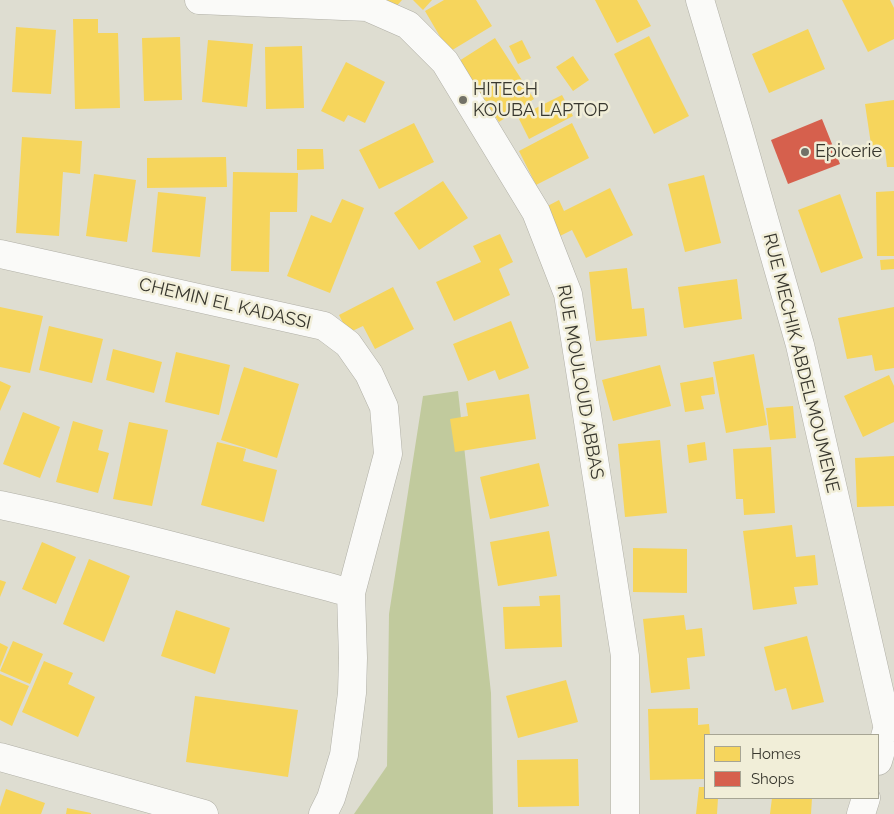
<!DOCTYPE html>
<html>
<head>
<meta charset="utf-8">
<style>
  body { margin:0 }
  #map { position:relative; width:894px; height:814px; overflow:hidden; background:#deddd1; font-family:Raleway,sans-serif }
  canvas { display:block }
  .legend { position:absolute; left:704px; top:734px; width:175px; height:65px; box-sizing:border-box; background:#f1eed8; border:1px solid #a7a594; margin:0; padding:6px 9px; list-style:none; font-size:15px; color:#38372e }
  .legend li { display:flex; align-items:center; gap:10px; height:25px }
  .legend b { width:25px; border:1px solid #a7a594 }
</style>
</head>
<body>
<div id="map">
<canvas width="894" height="814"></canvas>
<ul class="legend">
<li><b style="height:14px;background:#f6d55c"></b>Homes</li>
<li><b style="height:14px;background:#d6604d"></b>Shops</li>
</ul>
</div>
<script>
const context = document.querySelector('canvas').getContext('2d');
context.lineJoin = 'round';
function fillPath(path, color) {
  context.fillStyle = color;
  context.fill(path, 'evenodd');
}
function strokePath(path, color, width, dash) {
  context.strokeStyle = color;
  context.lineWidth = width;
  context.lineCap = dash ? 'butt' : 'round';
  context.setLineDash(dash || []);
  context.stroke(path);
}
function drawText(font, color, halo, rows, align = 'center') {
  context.font = font + ' Raleway,sans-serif';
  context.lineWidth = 5;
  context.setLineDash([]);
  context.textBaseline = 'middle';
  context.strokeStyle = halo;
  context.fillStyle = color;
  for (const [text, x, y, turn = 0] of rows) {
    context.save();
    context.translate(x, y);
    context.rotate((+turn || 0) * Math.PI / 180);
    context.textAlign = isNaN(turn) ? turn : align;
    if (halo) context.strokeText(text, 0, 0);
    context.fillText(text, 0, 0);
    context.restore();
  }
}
fillPath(new Path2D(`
  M458 391 491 693 493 814H354L387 766 389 614 423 396Z`), '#c1ca9d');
fillPath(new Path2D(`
  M385 0H402L394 9Z
  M413 0H432L423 10Z
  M444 0H476L492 26 449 52 425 11Z
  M595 0H637L651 26 617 43Z
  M842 0H890L894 8V39L868 52Z
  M73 19H98V33H118L120 108 75 109Z
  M16 27 56 30 51 94 12 92Z
  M808 29 825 69 769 93 752 54Z
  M649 36 689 116 654 134 614 54Z
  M180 37 182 100 144 101 142 38Z
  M495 38 534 99 499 122 459 61Z
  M208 40 253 44 247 107 202 102Z
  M522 40 531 58 518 64 509 46Z
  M302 46 304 108 266 109 265 47Z
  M573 56 589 80 573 91 556 67Z
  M346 62 385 82 365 123 348 115 344 122 321 111Z
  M562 95 573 116 529 139 518 117Z
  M894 100V167H887L885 149 872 151 865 104Z
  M414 123 434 162 379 189 359 150Z
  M572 123 589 158 536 185 519 151Z
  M22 137 82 141 80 174 63 172 59 236 16 233Z
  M297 149H323L324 169 297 170Z
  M226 157 227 187 147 188V158Z
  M233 172 298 173 297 212H270L269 272 231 271Z
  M94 174 136 180 127 242 86 236Z
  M704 175 721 243 685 252 668 184Z
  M443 181 468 218 419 250 394 213Z
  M610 188 633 235 586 258 572 230 552 240 538 211 559 200 564 211Z
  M894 191V256H877L876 192Z
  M158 192 206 197 200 257 152 252Z
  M840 194 863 258 821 273 798 210Z
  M342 199 364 208 330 293 287 276 311 215 331 223Z
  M500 234 513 262 499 269 510 295 454 321 436 282 481 262 473 246Z
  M894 259V269L881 270 880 260Z
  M627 268 632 309 644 308 647 336 596 341 589 272Z
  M737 279 742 319 684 328 678 287Z
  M393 287 414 329 375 349 363 326 348 333 339 315Z
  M0 307 43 316 30 373 0 367Z
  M894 307V368L875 371 872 355 847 359 838 318Z
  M511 321 529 368 499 380 495 370 468 381 453 344Z
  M49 326 103 339 92 383 39 370Z
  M113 349 162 362 154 393 106 380Z
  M176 352 230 365 219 415 165 402Z
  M754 354 767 425 726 433 713 362Z
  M660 365 671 406 613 421 602 380Z
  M244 367 299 384 277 458 221 440Z
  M889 375 894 386V422L863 437 844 396Z
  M713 377 715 394 701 396 704 409 685 412 680 383Z
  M0 381 11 386 0 411Z
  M529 394 536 439 455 452 450 419 468 416 466 403Z
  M793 406 796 438 770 440 766 408Z
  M23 412 60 427 40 478 3 464Z
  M73 421 103 430 98 450 109 453 98 493 56 482Z
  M129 422 168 430 152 506 113 499Z
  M660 440 667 513 625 517 618 444Z
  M217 442 246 449 243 461 277 470 264 522 201 505Z
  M705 442 707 460 689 463 687 445Z
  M771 447 775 513 744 515 743 499H736L733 449Z
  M894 456V506L857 507 855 458Z
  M539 463 549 506 490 519 480 477Z
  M792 525 796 557 815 555 818 585 794 587 797 604 753 610 743 531Z
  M549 531 557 576 498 586 490 542Z
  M42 542 76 557 56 604 22 589Z
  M633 548 687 549V593L633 592Z
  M89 559 130 576 104 642 63 624Z
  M0 580 6 582 0 597Z
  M560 595 562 647 505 649 503 607 540 606 539 596Z
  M176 610 230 628 215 674 161 656Z
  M684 615 686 630 702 628 705 656 687 658 690 689 651 693 643 619Z
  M807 636 824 702 792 710 786 688 775 691 764 647Z
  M13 641 43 654 30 684 0 671Z
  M0 643 8 647 0 667Z
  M44 661 73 673 68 684 95 697 78 737 22 712Z
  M0 674 29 686 12 726 0 720Z
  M566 680 578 722 518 738 506 696Z
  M195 696 298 710 288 777 186 762Z
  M698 708V725L709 724 710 735H705V779L650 780 648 709Z
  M578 759 579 806 518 807 517 760Z
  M699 787H705V798H718L717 814H696Z
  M6 789 45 803 41 814H0V807Z
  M772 798H812L811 814H770Z
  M67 808 91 813V814H66Z`), '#f6d55c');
fillPath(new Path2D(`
  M822 119 840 164 788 184 771 140Z`), '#d6604d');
const minor = new Path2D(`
  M199 0 367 7 408 25 445 62 536 212 568 294 625 656V814
  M700 0 739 131 800 345 888 729
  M0 254 324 326 348 344 369 374 384 407 388 454 351 593 353 658 352 693 344 755 331 798 323 814
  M0 505C118 530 234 562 351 593
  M0 757 204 814
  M878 761 892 712
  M861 814 866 798`);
strokePath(minor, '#b0afa6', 29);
strokePath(minor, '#fafaf8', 28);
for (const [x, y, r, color] of [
  [463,100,5,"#727167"],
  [805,152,5,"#727167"]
]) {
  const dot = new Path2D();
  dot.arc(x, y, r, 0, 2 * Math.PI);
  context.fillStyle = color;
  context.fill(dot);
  strokePath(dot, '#f1eed8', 2);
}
drawText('18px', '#38372e', '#f1eed8', [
  ["HITECH",473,90],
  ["KOUBA LAPTOP",473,111],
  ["Epicerie",815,152]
], 'left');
drawText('18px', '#38372e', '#f1eed8', [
  ["CHEMIN EL KADASSI",225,304,13],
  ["RUE MECHIK ABDELMOUMENE",801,363,76],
  ["RUE MOULOUD ABBAS",580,382,80]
]);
</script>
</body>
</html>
